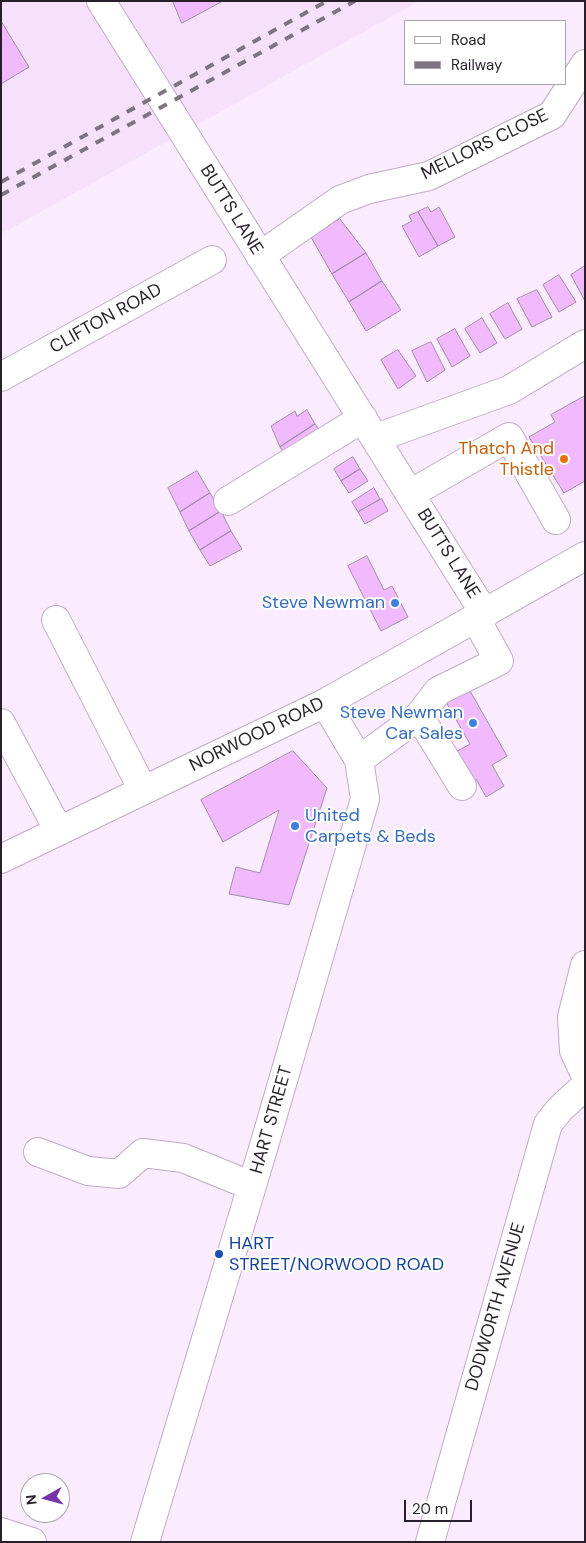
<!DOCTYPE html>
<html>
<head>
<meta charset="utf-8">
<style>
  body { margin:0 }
  #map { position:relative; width:586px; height:1543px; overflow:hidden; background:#faecfe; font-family:"DM Sans",sans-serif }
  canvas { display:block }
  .frame { position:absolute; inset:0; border:2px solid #271f29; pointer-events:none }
  .legend { position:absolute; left:404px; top:20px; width:162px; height:65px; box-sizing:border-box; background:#fff; border:1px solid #a9a5a9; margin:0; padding:6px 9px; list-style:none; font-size:15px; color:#271f29 }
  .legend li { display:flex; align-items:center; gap:10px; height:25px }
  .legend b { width:25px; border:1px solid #a9a5a9 }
  .north { position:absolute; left:20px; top:1473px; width:50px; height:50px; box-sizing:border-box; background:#fff; border:1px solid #a9a5a9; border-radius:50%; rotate:263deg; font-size:14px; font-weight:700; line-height:20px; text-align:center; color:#271f29 }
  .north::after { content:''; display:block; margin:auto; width:18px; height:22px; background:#7636ab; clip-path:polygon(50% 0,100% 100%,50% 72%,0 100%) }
  .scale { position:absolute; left:404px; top:1500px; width:68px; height:22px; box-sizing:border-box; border:2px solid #271f29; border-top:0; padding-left:6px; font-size:15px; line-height:18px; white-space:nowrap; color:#271f29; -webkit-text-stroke:4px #fff; paint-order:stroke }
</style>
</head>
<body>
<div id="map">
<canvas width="586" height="1543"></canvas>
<div class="frame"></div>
<ul class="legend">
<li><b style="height:6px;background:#fff"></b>Road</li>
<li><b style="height:6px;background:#7e7481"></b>Railway</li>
</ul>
<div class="north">N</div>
<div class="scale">20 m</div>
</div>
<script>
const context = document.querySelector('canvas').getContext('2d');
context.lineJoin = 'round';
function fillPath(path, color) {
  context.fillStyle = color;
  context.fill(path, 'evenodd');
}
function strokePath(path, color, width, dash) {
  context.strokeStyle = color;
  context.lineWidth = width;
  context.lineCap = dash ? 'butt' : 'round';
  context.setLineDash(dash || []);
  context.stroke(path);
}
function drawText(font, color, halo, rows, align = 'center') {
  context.font = font + ' "DM Sans",sans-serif';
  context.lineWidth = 4;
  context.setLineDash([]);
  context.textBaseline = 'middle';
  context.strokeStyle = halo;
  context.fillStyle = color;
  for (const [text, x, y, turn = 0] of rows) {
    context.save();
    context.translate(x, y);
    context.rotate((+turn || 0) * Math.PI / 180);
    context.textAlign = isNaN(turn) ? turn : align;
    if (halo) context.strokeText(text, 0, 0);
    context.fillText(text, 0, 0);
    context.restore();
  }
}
fillPath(new Path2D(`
  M1 1H419L1 234Z`), '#f7e0fc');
const building = new Path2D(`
  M173 1H223L182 23Z
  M1 21 29 67 1 84Z
  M428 207 431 212 439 207 455 237 438 246 418 212Z
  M418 212 438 246 419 257 402 226 412 221 409 216Z
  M340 219 366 253 332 274 311 237Z
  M366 253 382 281 349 302 332 274Z
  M585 266V301L571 275Z
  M559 275 576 302 559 312 543 285Z
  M382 281 401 310 366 331 349 302Z
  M537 290 552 317 532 327 517 299Z
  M508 303 522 329 505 339 490 314Z
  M482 318 497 343 480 353 465 329Z
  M455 329 470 356 452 367 437 339Z
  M431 342 445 370 427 382 412 351Z
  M398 350 416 376 398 389 381 360Z
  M585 396V481L564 493 529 437 555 422 551 415Z
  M307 410 315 424 280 447 271 426 295 411 297 416Z
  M315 424 321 433 287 459 280 447Z
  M353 457 360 469 341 481 334 469Z
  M360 469 368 481 349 493 341 481Z
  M197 471 210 493 180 512 168 488Z
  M374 488 380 499 358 512 352 502Z
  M210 493 221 511 189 531 180 512Z
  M382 499 388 511 365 524 358 512Z
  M221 511 231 531 200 550 189 531Z
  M231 531 242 549 210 566 200 550Z
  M367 556 384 590 392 586 408 617 381 631 348 566Z
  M469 689 507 756 492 765 504 786 486 797 476 779 470 783 452 754 470 744 446 702Z
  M293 751 327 788 289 905 229 894 236 867 260 873 279 810 223 842 201 800Z`);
fillPath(building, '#f1bafe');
strokePath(building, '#a38da8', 1);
const minor = new Path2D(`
  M101 1 485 614
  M260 256 340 200 369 189 429 176 552 115 585 64
  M1 377 212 260
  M376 438 509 390 585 344
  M410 494 509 437 556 520
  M228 501 363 418
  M56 620 143 790
  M419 716 438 691 499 661 476 619
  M1 723 59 831
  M359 760 419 716 462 786
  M585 965 572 1017 574 1051 585 1074
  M38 1152 88 1171 119 1174 143 1153 183 1158 252 1186
  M1 1532 32 1542
  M145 1542 263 1149 365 799 359 760 325 703
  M430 1542 548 1124 560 1109 585 1086`);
const major = new Path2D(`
  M1 859 325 703 585 556`);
strokePath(minor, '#c1aac7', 30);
strokePath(major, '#c1aac7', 30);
strokePath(minor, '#fff', 28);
strokePath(major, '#fff', 28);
strokePath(new Path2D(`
  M1 182 327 1
  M1 195 355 1`), '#7e7481', 4, [9, 9]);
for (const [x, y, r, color] of [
  [564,459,5,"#e8710a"],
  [395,603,5,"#3f7fe0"],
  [473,723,5,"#3f7fe0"],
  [295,826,5,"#3f7fe0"],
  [219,1254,5,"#1a4fb4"]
]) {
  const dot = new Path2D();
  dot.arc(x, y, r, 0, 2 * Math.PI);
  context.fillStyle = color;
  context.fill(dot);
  strokePath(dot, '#fff', 2);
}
drawText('18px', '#271f29', '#fff', [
  ["MELLORS CLOSE",485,145,-26],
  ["BUTTS LANE",231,210,58],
  ["CLIFTON ROAD",106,319,-29],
  ["BUTTS LANE",448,554,58],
  ["NORWOOD ROAD",257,735,-26],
  ["HART STREET",272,1120,-74],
  ["DODWORTH AVENUE",496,1307,-74]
]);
drawText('18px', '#c56008', '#fff', [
  ["Thatch And",554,449],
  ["Thistle",554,470]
], 'right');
drawText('18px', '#366cbe', '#fff', [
  ["Steve Newman",385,603],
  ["Steve Newman",463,713],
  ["Car Sales",463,734],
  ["United",305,816,"left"],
  ["Carpets & Beds",305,837,"left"]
], 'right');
drawText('18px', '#164399', '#fff', [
  ["HART",229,1244],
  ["STREET/NORWOOD ROAD",229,1265]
], 'left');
</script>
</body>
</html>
